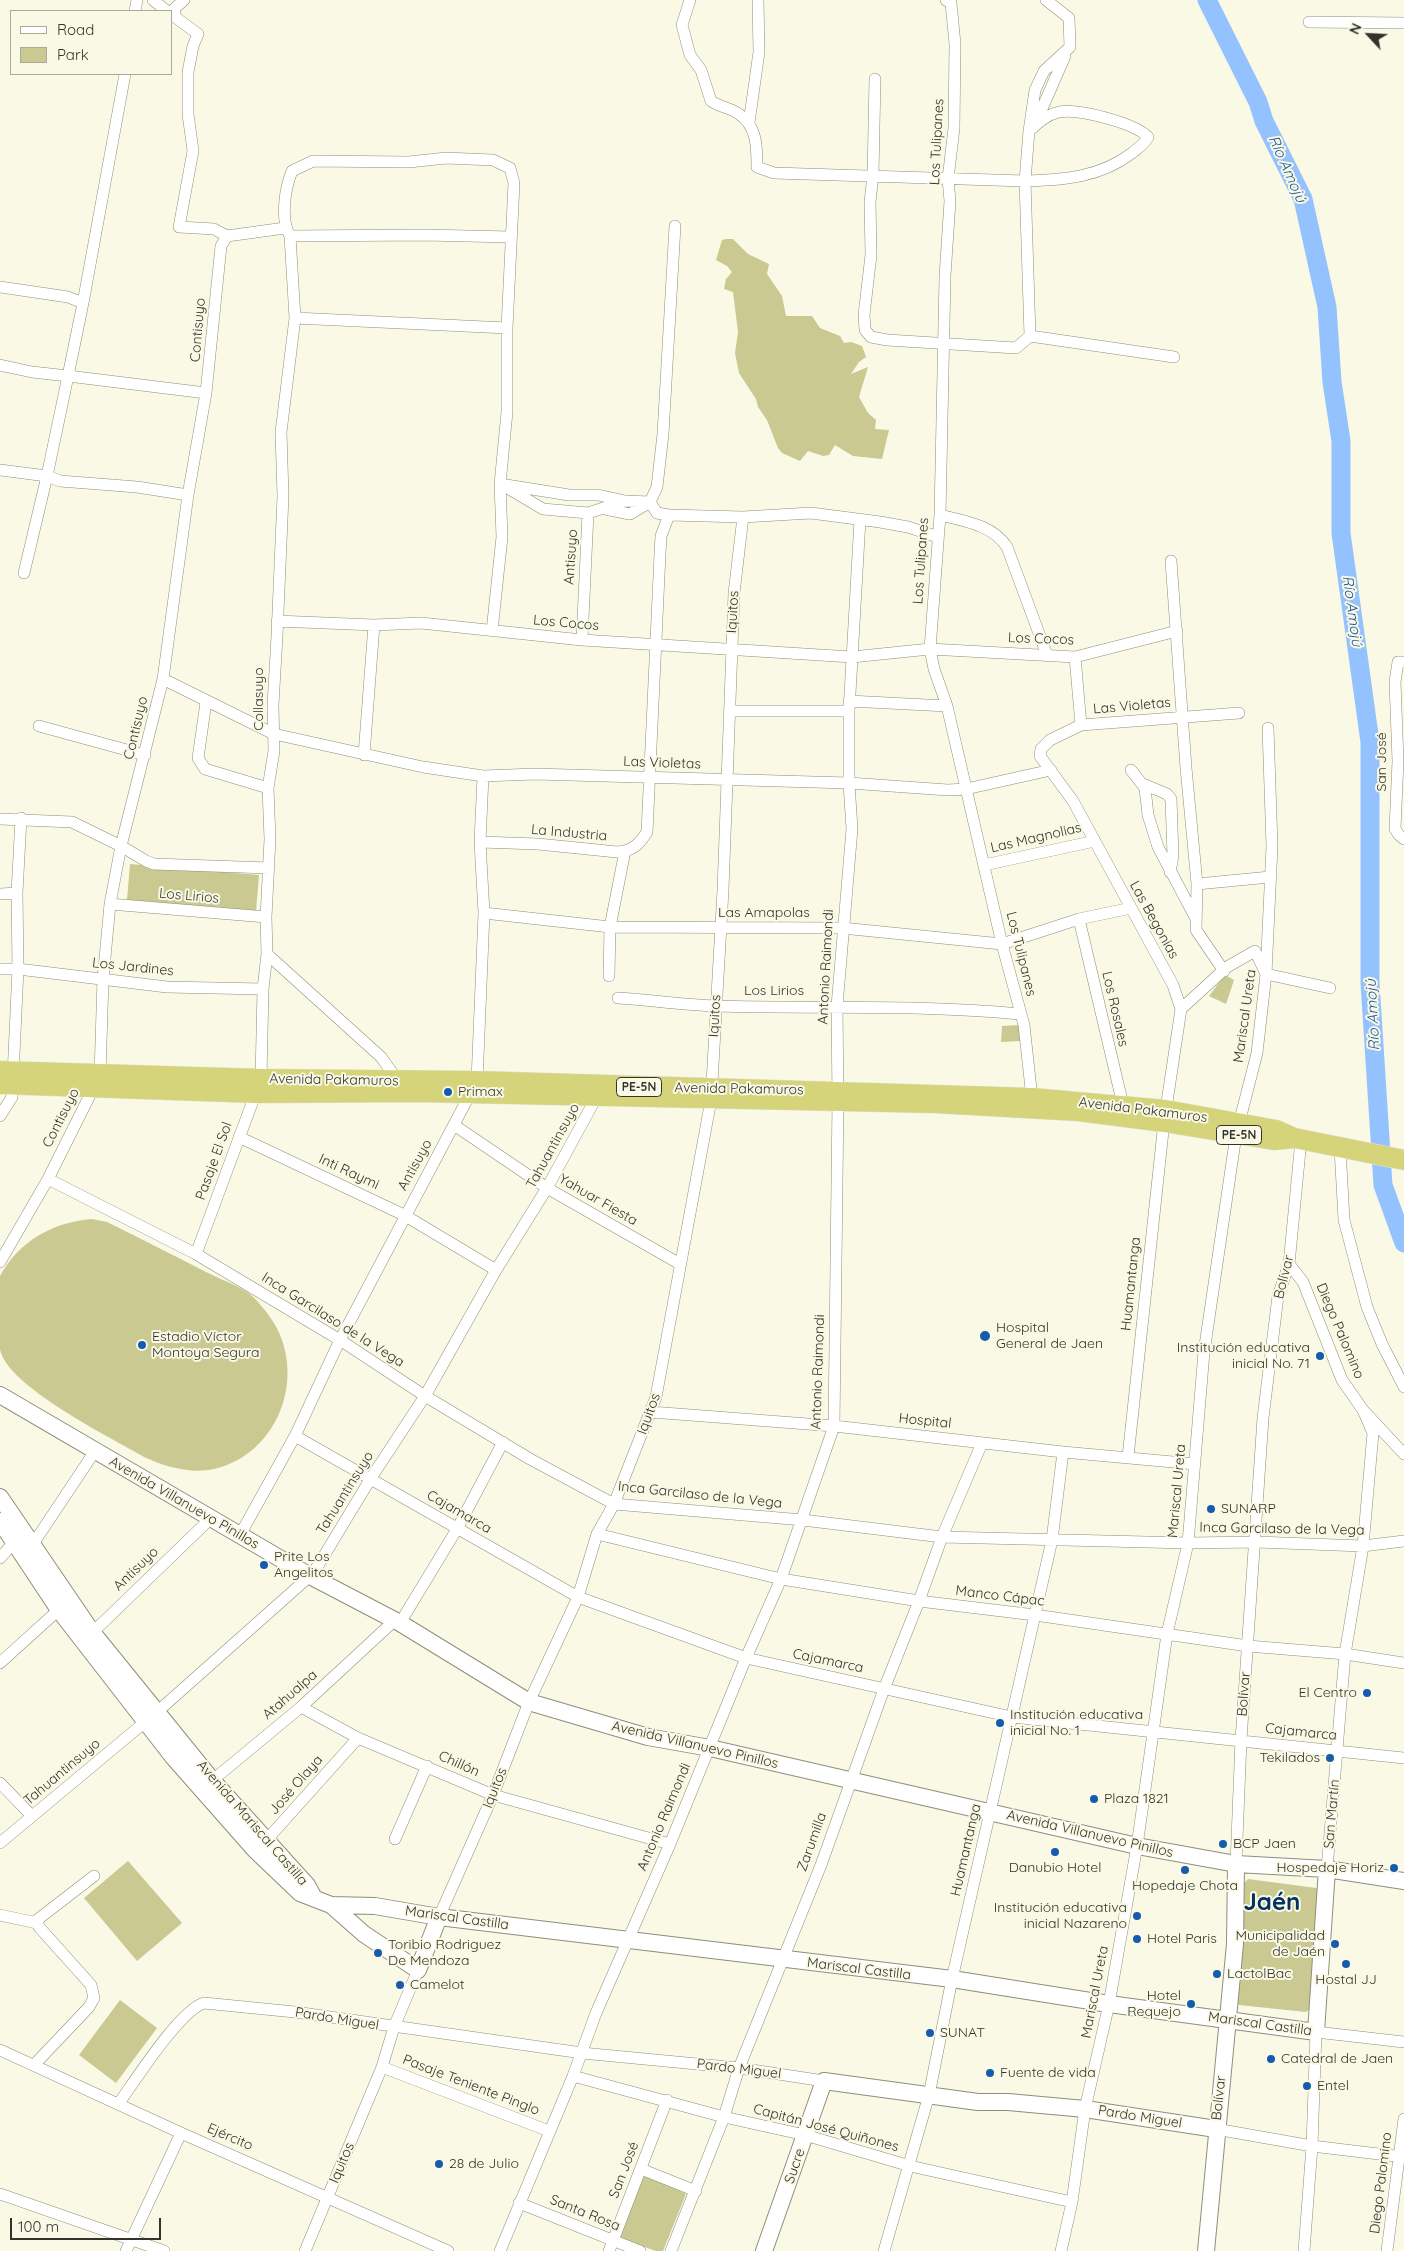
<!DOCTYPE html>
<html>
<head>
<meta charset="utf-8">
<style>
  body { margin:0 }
  #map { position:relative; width:1404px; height:2251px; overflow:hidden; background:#f9f9e5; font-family:Quicksand,sans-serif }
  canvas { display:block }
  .legend { position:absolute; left:10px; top:10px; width:162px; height:65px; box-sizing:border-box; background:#f9f9e5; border:1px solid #aaaa9b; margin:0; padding:6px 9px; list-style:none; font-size:15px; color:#33332c }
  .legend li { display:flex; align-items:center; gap:10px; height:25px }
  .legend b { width:25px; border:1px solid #aaaa9b }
  .north { position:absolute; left:1344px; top:10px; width:50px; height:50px; -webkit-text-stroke:4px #f9f9e5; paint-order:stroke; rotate:295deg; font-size:14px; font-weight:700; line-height:20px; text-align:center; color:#33332c }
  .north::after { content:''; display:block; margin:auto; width:18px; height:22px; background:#33332c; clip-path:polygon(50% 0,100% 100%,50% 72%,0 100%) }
  .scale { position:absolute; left:10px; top:2218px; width:151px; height:22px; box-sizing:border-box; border:2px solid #33332c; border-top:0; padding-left:6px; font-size:15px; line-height:18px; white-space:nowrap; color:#33332c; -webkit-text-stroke:4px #f9f9e5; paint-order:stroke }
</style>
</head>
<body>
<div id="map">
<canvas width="1404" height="2251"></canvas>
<ul class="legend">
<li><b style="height:6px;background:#fff"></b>Road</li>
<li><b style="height:14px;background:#c9c991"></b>Park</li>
</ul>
<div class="north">N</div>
<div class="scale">100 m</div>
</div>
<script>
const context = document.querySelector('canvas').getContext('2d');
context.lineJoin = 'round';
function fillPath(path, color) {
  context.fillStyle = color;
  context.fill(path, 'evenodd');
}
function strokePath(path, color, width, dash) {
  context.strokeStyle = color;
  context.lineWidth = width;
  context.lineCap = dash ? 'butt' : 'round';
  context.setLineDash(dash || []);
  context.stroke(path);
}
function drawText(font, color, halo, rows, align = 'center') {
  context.font = font + ' Quicksand,sans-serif';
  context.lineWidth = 4;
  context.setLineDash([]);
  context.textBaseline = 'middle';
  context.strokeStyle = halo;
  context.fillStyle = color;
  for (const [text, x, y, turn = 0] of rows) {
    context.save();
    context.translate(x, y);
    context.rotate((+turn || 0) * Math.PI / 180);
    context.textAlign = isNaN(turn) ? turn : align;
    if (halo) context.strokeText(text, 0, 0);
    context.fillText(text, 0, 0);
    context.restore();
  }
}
fillPath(new Path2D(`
  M726 239H733L748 254 769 264 767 274 782 296 786 316H812L820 328 840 336 844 343 851 342 862 346 866 357 859 362 851 374 868 367 859 397 868 413 876 420 875 429 889 430 882 459 853 456 835 445 829 455 823 456 808 451 800 461 782 453 778 448 767 420 758 407 756 399 739 373 735 353 738 332 733 292 724 289 726 279 732 272 727 266 716 260 722 240Z
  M130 864 259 875 256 911 127 900Z
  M1225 975 1234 980 1226 1004 1209 996Z
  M1019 1025 1020 1041 1001 1042 1002 1026Z
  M92 1219 107 1222C140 1238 173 1255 206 1272 220 1279 237 1285 250 1294 257 1300 265 1310 270 1317 309 1372 280 1454 214 1469 190 1474 166 1467 144 1457 112 1438 6 1386 0 1349 0 1330 0 1297 0 1276 19 1241 53 1222 92 1219Z
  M128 1861 182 1923 137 1961 84 1898Z
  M1248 1879 1316 1888 1319 1890 1311 2008 1306 2012 1239 2005 1237 2002 1244 1883Z
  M120 2000 157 2028 116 2083 79 2055Z
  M645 2173 686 2194 663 2251H656L619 2238Z`), '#c9c991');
strokePath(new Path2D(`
  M1207 0 1258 102 1264 121 1303 199 1327 307 1332 382 1341 441V533L1370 742V983L1383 1185 1404 1243`), '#94c2ff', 19);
const street = new Path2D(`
  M153 0 167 11
  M690 0 682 25 690 55 701 70 711 101C720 107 731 108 739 114 757 126 757 147 757 167L774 173 1025 181C1064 180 1101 177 1132 153 1138 148 1145 144 1148 137 1135 123 1077 108 1059 112 1046 115 1038 123 1029 131
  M946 0 951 3 955 44 954 128 948 179 950 201 945 276 940 515 930 649 934 669 947 706 1002 944 1024 1025 1032 1098
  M135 11 137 0
  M171 14 198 34 193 46 188 72V114L193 151 179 227 214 229 227 236
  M175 17 174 9 184 0
  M1309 22 1404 23
  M875 79 873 175 870 202 871 255 864 315 865 330 871 337 887 340 1016 348 1030 336 1025 181 1029 131 1035 90 1044 71 1070 47 1069 18 1046 0
  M749 123 759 52 758 0
  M1034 123 1041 111 1065 56
  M290 236 424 235 511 237
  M0 287 68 297 83 303 68 376 206 393
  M83 303 125 74
  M295 318 507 328
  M1030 336 1174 357
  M0 365 32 372 68 376 47 476 60 481 137 487 188 495
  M0 470 47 476 24 573
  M500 484 569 495H598L625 501 650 502
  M506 487 543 509 588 513
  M650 502 657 513 669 515 743 517 811 513 880 522 908 527 938 537
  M605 509 630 514 650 502 657 487 663 434 675 226
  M940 515C964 521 993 525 1007 547L1047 655
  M1171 561 1186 768 1197 884 1196 930 1224 971
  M277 621 374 625 421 623 582 640 852 657 930 649 1075 657 1177 631
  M582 640 588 513 625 501
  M1075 657 1081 725
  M1404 662H1398L1395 682 1398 761 1395 829 1399 835 1404 839
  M163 679 274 734 423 767 483 776 535 774 849 783 948 790 966 789 1051 770
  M849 701 947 706
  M206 702 198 758 205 769 268 788
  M731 711H849
  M39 726 145 755
  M364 755 374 625
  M1131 770 1145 788 1148 815 1158 847 1195 917
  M1143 784 1167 794 1171 799 1173 856 1170 872
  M0 819 72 822 121 846 146 861 154 864 269 868
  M480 842 538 844 617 852C632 851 639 845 647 832L660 554 661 536 669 515
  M984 865 1095 841
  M1197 884 1270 877
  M0 894 17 893
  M110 904 266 917
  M484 913 610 927 842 928 1002 944 1079 919 1131 908
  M1079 919 1123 1105
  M267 954 381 1057 398 1081
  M0 969H18L167 987 263 989
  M609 976 610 927 625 851
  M618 998C650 1000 683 1005 716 1006 818 1009 919 1004 1020 1014
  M1181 1009 1227 967 1255 951 1266 974 1330 988
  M0 1116 12 1097 18 969 17 893 21 818
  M454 1125 547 1188 680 1264
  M239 1137 404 1215 496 1270
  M1340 1148 1344 1220 1367 1307 1382 1344 1404 1387
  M48 1179 196 1254 340 1340 425 1396 530 1459 614 1504 803 1520 942 1537 1188 1543 1256 1542 1363 1546 1404 1541
  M196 1254 261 1079 263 989 267 954 266 917 270 839 268 788 274 751 273 705 277 636 283 496 281 432 295 318 290 236C280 220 285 188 292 171L313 161 409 162 446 158 493 160 510 168 514 183 507 328V412L500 484 502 537 492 631
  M0 1262 48 1179 100 1075 103 979 110 904 121 846 163 679 188 495 206 393 221 246 227 236 285 228
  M1289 1264 1303 1282 1342 1380 1363 1410 1404 1454
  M651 1412 834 1426 1063 1452 1195 1464
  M295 1436 578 1597 746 1658 1012 1717 1404 1758
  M1128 1457 1164 1122 1181 1009 1173 985 1073 801 1040 756 1041 749 1050 740 1081 725 1239 713
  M597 1534 781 1579 919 1601 1035 1615 1248 1646 1345 1654 1404 1663
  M240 1535 295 1436 340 1340 477 1081 484 913 480 842 483 776
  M0 1558 15 1541 33 1544 95 1451
  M400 1623 457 1529 503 1442
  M89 1636 210 1519
  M0 1663 64 1605
  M301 1707 358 1738 493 1795 670 1844
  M0 1783 32 1816
  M208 1784 301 1707 395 1620
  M395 1839 427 1766
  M0 1843 157 1712 310 1576 319 1564 371 1478 425 1396 496 1270 547 1188 596 1098
  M263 1844 358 1738
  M1236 1864 1241 1740 1263 1418 1278 1296 1289 1264 1301 1140
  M1327 1869 1345 1654 1363 1546 1373 1433 1363 1410
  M0 1915 37 1923
  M439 1917 493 1795 529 1702 578 1597 597 1534 614 1504 656 1397 711 1100 723 890 734 593 743 517
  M0 2050 181 2133 448 2251
  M34 2065 89 2007 94 1998 91 1985 39 1927 37 1920 94 1876
  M382 2067 549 2131
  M573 2076 724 2117 805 2135 910 2166 1072 2202
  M119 2103C135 2081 180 2010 204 2003L295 2012 582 2053 739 2068 824 2081
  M1216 2129 1312 2146 1404 2157
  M641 2169 696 2191
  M0 2194 164 2251
  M519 2203 640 2251
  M126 2251 181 2133
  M305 2251 382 2067 394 2027 418 1970
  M500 2251 573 2076 596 2013 670 1844 746 1658 781 1579 834 1426 838 1101 837 1006 852 829 849 783V711L860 520
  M609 2251 667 2100
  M671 2251 724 2117 739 2068 821 1865 884 1689 919 1601 942 1537 982 1443
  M884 2251 929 2095 952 1979 1052 1540 1063 1452
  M1061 2251 1072 2202 1085 2109 1109 2004 1137 1846 1167 1634 1188 1543 1204 1352 1236 1135 1257 1053 1266 974 1272 846 1268 728
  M1304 2251 1312 2146 1316 2032 1404 2042
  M1387 2251 1404 2119`);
const secondary = new Path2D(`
  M0 1395 310 1576 400 1623 529 1702 648 1737 710 1748 1137 1846 1236 1864 1327 1869 1404 1881
  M0 1497 92 1632 212 1780 307 1885 313 1896
  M0 1521 59 1610 173 1757 255 1850 300 1893 331 1905 375 1906 439 1917 952 1979 1109 2004 1316 2032 1327 1869
  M331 1905 364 1934 418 1970 439 1917
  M764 2251 824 2081 978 2102H1008L1085 2109 1216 2129
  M1206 2251 1235 1944 1236 1864`);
const highway = new Path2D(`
  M0 1071 261 1079 477 1081 1032 1098 1166 1110 1276 1130 1294 1138 1274 1140 1164 1122 1078 1111 935 1103 417 1092 256 1093 0 1084
  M1294 1138 1404 1160`);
strokePath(street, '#8e8e7c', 12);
strokePath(secondary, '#8e8e7c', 18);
strokePath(highway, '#e2e2e1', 21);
strokePath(street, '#fff', 11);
strokePath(secondary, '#fff', 16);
strokePath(highway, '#d6d47a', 20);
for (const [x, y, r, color] of [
  [448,1092,5,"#165cac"],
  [985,1336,6,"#165cac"],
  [142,1345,5,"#165cac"],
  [1320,1356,5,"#165cac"],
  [1211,1509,5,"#165cac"],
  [264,1565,5,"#165cac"],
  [1367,1693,5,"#165cac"],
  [1000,1723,5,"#165cac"],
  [1330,1758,5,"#165cac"],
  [1094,1799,5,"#165cac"],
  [1223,1844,5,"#165cac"],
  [1055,1852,5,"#165cac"],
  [1394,1868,5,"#165cac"],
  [1185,1870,5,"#165cac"],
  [1137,1916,5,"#165cac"],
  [1137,1939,5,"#165cac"],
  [1335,1944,5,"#165cac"],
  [378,1953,5,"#165cac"],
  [1346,1964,5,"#165cac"],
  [1217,1974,5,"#165cac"],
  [400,1985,5,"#165cac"],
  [1191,2004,5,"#165cac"],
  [930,2033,5,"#165cac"],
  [1271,2059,5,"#165cac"],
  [990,2073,5,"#165cac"],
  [1307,2086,5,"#165cac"],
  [439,2164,5,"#165cac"]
]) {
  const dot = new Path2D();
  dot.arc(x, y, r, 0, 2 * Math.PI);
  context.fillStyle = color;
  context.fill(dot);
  strokePath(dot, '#f9f9e5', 2);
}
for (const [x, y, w] of [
  [639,1087,45],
  [1239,1135,45]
]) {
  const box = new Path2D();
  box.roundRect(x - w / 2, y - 9.5, w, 19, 4);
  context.fillStyle = '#f9f9e5';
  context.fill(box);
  strokePath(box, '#33332c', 1);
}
drawText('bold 12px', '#33332c', null, [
  ["PE-5N",639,1087],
  ["PE-5N",1239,1135]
]);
drawText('14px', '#33332c', '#f9f9e5', [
  ["Los Tulipanes",937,142,-87],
  ["Contisuyo",198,330,-85],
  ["Antisuyo",571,557,-86],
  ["Los Tulipanes",921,561,-86],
  ["Iquitos",733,612,-87],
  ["Los Cocos",566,623,5],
  ["Los Cocos",1041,639,2],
  ["Collasuyo",259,699,-90],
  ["Las Violetas",1132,706,-5],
  ["Contisuyo",136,728,-77],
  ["San José",1382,762,-90],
  ["Las Violetas",662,763,2],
  ["La Industria",569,833,5],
  ["Las Magnolias",1036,838,-13],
  ["Los Lirios",189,896,5],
  ["Las Amapolas",764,913],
  ["Las Begonias",1154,920,61],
  ["Los Tulipanes",1021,954,76],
  ["Los Jardines",133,967,6],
  ["Antonio Raimondi",826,967,-87],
  ["Los Lirios",774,991],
  ["Los Rosales",1115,1009,77],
  ["Iquitos",715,1016,-87],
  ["Mariscal Ureta",1245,1016,-82],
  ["Avenida Pakamuros",334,1080,1],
  ["Avenida Pakamuros",739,1089,1],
  ["Avenida Pakamuros",1143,1110,7],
  ["Contisuyo",61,1118,-63],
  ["Tahuantinsuyo",553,1146,-61],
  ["Pasaje El Sol",214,1161,-70],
  ["Antisuyo",415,1165,-61],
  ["Inti Raymi",349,1172,25],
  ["Yahuar Fiesta",598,1200,30],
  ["Bolívar",1284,1277,-76],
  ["Huamantanga",1131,1284,-84],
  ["Inca Garcilaso de la Vega",333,1320,32],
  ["Diego Palomino",1340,1331,67],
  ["Antonio Raimondi",818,1372,-88],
  ["Iquitos",649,1414,-70],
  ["Hospital",925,1421,6],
  ["Mariscal Ureta",1177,1491,-85],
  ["Tahuantinsuyo",345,1493,-58],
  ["Inca Garcilaso de la Vega",700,1495,6],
  ["Avenida Villanuevo Pinillos",184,1503,30],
  ["Cajamarca",459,1512,30],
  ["Inca Garcilaso de la Vega",1282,1529,1],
  ["Antisuyo",136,1569,-44],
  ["Manco Cápac",1000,1596,7],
  ["Cajamarca",828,1661,12],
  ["Bolívar",1244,1694,-86],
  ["Atahualpa",290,1695,-41],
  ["Cajamarca",1301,1732,6],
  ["Avenida Villanuevo Pinillos",695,1745,13],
  ["Chillón",459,1764,24],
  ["Tahuantinsuyo",62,1772,-40],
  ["José Olaya",296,1785,-49],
  ["Iquitos",495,1788,-68],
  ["San Martín",1332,1814,-85],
  ["Antonio Raimondi",664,1817,-67],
  ["Avenida Mariscal Castilla",252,1823,49],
  ["Avenida Villanuevo Pinillos",1090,1834,13],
  ["Zarumilla",812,1842,-70],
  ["Huamantanga",966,1850,-77],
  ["Mariscal Castilla",457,1918,8],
  ["Mariscal Castilla",859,1969,7],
  ["Mariscal Ureta",1095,1992,-79],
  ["Pardo Miguel",337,2019,9],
  ["Mariscal Castilla",1260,2024,8],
  ["Pardo Miguel",739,2069,7],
  ["Pasaje Teniente Pinglo",471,2085,21],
  ["Bolívar",1219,2098,-84],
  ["Pardo Miguel",1140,2117,9],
  ["Capitán José Quiñones",826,2128,15],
  ["Ejército",230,2137,23],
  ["Iquitos",342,2163,-67],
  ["Sucre",795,2166,-71],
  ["San José",624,2170,-69],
  ["Diego Palomino",1381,2183,-83],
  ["Santa Rosa",585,2213,22]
]);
drawText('14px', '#33332c', '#f9f9e5', [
  ["Primax",458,1092],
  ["Hospital",996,1328],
  ["General de Jaen",996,1344],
  ["Estadio Víctor",152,1337],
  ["Montoya Segura",152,1353],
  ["Institución educativa",1310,1348,"right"],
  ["inicial No. 71",1310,1364,"right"],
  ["SUNARP",1221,1509],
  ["Prite Los",274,1557],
  ["Angelitos",274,1573],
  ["El Centro",1357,1693,"right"],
  ["Institución educativa",1010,1715],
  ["inicial No. 1",1010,1731],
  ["Tekilados",1320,1758,"right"],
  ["Plaza 1821",1104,1799],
  ["BCP Jaen",1233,1844],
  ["Danubio Hotel",1055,1868,"center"],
  ["Hospedaje Horiz",1384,1868,"right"],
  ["Hopedaje Chota",1185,1886,"center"],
  ["Institución educativa",1127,1908,"right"],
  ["inicial Nazareno",1127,1924,"right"],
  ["Municipalidad",1325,1936,"right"],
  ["de Jaén",1325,1952,"right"],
  ["Hotel Paris",1147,1939],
  ["Toribio Rodriguez",388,1945],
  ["De Mendoza",388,1961],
  ["LactolBac",1227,1974],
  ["Hostal JJ",1346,1980,"center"],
  ["Camelot",410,1985],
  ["Hotel",1181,1996,"right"],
  ["Requejo",1181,2012,"right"],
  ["SUNAT",940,2033],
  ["Catedral de Jaen",1281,2059],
  ["Fuente de vida",1000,2073],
  ["Entel",1317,2086],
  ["28 de Julio",449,2164]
], 'left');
drawText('italic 15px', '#1c579d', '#f9f9e5', [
  ["Río Amojú",1287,169,66],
  ["Río Amojú",1352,611,82],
  ["Río Amojú",1373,1015,-93]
]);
drawText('bold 24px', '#043163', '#f9f9e5', [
  ["Jaén",1272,1903]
]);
</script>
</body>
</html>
